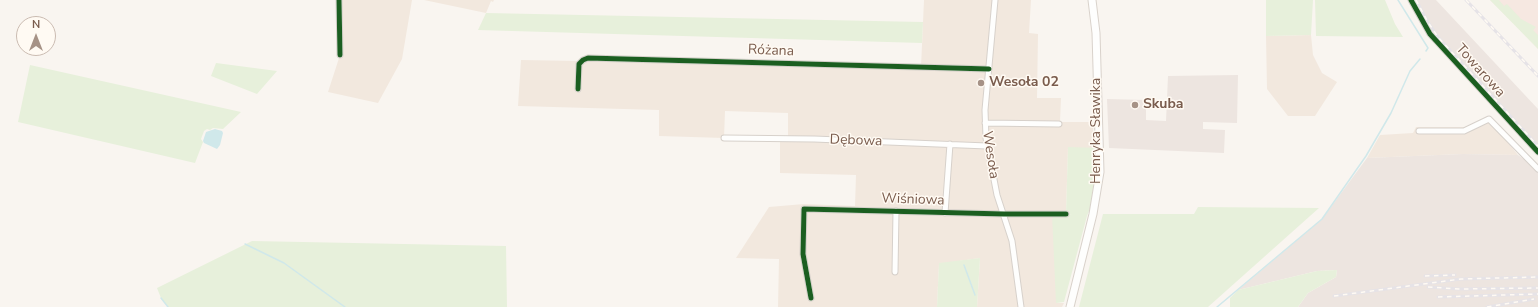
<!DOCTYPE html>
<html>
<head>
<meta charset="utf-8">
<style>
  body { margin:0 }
  #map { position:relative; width:1538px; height:307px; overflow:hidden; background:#f9f5f0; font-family:"Nunito Sans",sans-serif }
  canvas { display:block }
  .north { position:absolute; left:16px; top:16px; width:40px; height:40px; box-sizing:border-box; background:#fffaf3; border:1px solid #cabbb1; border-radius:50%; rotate:0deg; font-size:11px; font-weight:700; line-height:16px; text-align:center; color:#7a5c4d }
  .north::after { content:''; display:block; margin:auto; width:14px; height:18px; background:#a69286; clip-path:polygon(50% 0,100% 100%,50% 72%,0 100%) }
</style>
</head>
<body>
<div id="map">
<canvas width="1538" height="307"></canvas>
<div class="north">N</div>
</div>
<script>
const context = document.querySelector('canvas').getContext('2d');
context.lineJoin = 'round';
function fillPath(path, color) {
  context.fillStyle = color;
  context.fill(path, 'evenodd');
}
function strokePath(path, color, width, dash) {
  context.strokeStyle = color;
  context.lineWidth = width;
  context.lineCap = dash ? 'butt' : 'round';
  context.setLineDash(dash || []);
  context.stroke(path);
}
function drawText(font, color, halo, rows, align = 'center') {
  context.font = font + ' "Nunito Sans",sans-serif';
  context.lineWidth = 3;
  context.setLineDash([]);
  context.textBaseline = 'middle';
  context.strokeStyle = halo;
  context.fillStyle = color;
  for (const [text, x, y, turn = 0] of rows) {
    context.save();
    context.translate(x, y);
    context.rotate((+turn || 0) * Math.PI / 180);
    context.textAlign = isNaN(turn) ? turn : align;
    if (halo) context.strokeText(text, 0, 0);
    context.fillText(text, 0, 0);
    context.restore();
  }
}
fillPath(new Path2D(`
  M339 0H412L402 59 378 103 328 92 340 55Z
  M424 0H494L493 2 491 1 486 13Z
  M924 0H1031L1029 33 1038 34 1037 98H1061L1060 122H1093V148H1068L1066 214 1056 303H1064L1062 307H977L980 258 939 264 937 307H778L779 259 736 258 769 207 804 204 855 206 856 175 780 173V136H788V113L725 111 724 138 659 136V110L518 106 521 60 921 67Z
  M1311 35 1313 55 1322 73 1337 82 1315 116H1288L1267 89 1266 36Z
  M1487 117 1518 155 1463 154 1367 158 1380 135 1413 133 1416 127H1465Z`), '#f2e8de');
fillPath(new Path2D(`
  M1490 0H1538V49L1513 23Z`), '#f6e8e1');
fillPath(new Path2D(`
  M1415 0H1436L1538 109V148L1441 42 1429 26Z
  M1238 75 1237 123 1203 122V129L1225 130 1224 153 1109 148 1107 99 1146 100V120L1166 121 1168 76Z
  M1463 154 1518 155 1538 169V307H1298L1308 293 1336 277 1337 270 1317 271 1238 290 1322 219 1367 158Z`), '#ede5e0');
fillPath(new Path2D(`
  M1266 0H1313L1311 35 1266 36Z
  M1315 0H1385L1395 24 1403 37 1316 36Z
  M1490 0H1499L1504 6 1507 4 1521 19 1536 27 1533 30 1538 35V49Z
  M486 13 923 22 922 43 478 30Z
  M216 63 277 71 257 94 211 76Z
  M30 65 241 112 223 129 213 128 210 130 207 129 204 131 201 139 203 142 195 163 18 122Z
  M1068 147 1100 148 1098 188 1087 216 1064 302 1056 303 1052 214 1072 215 1066 214Z
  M1198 207 1319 208 1208 307H1079L1103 214H1194Z
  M252 241 506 246 507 307H168L161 298 157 288Z
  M980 258 977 307H937L939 263Z
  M1337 270 1336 277 1308 293 1298 307H1230V298L1238 290 1317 271Z`), '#e7f0db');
fillPath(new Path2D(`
  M215 129 222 131 223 133 220 145 217 149 204 143 203 141 206 132Z`), '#d0e8ea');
strokePath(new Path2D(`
  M1398 0 1428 48 1426 51
  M245 244 284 263 345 307
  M964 265 975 295
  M161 298 168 307
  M1217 307 1322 219 1366 156 1391 113 1410 71 1420 59`), '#d0e8ea', 1.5);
const street = new Path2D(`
  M339 0 340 55
  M995 0 985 110 986 138 997 195 1012 241 1021 307
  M1411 0 1430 34 1538 152
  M578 89 579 64 583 60 588 58 989 69
  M985 123 1059 124
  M1419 131H1464L1489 119 1538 169
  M724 138 814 139 987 146
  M945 213 950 144
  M895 272 896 211
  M811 298 803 254 804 209 1004 214H1066`);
const secondary = new Path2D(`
  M1070 307 1093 214 1100 172 1096 33 1092 0`);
strokePath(street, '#d7d1cb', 7);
strokePath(secondary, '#d9d2cb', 9);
strokePath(street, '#fefefd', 5);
strokePath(secondary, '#fefefd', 7);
const rail = new Path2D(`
  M1416 0 1428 22 1438 37 1538 146
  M1466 0 1538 76
  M1425 276 1455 275
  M1428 287 1459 289 1538 288
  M1334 296 1461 279 1538 277
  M1438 297 1538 294
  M1487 307 1534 299`);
strokePath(rail, '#e6e3e7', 3);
strokePath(rail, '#fffaf3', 1.5, [4.5]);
strokePath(new Path2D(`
  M339 0 340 55
  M1411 0 1430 34 1538 152
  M578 89 579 64 583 60 588 58 989 69
  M811 298 803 254 804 209 1004 214H1066`), '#1b5e20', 5);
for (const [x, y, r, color] of [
  [981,83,4,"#a69286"],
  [1135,105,4,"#a69286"]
]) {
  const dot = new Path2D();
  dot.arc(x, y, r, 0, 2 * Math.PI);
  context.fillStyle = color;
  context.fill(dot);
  strokePath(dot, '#fffaf3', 1.5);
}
drawText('14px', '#7a5c4d', '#fffaf3', [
  ["Różana",771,51,2],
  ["Towarowa",1480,71,48],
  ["Henryka Sławika",1097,131,-90],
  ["Dębowa",856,141,2],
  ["Wesoła",990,155,81],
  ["Wiśniowa",913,200,2]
]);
drawText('bold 14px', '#7a5c4d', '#fffaf3', [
  ["Wesoła 02",989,83],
  ["Skuba",1143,105]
], 'left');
</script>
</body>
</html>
